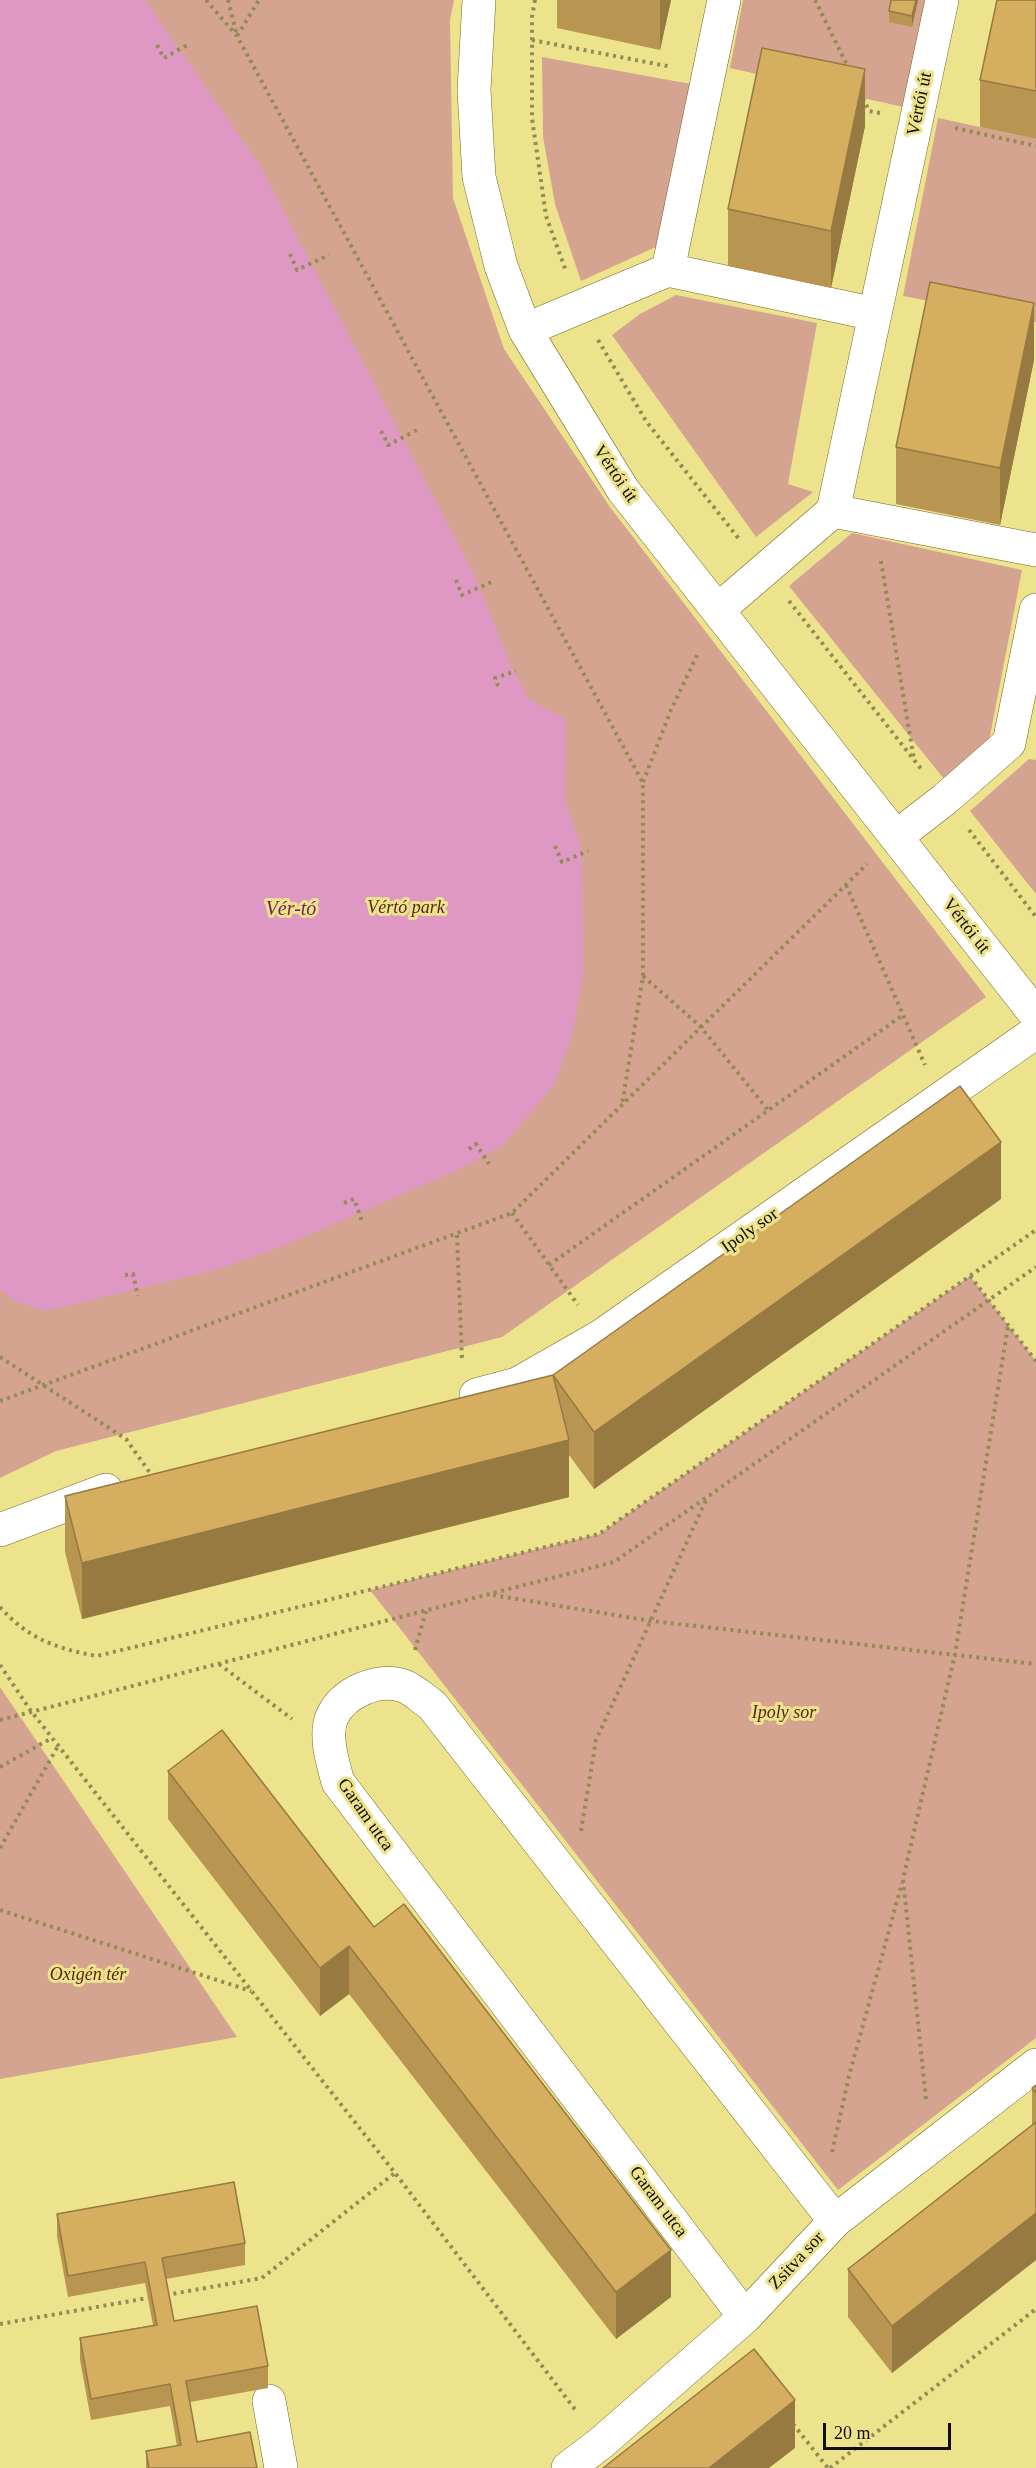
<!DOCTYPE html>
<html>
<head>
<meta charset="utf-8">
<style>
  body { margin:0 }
  #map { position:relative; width:1036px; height:2468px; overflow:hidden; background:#ede38d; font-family:Georgia,serif }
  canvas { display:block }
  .scale { position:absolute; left:823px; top:2423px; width:128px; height:27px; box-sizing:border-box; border:3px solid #100d00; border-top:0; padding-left:8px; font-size:18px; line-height:21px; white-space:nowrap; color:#100d00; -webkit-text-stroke:4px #ede38d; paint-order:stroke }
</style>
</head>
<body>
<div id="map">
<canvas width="1036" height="2468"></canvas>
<div class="scale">20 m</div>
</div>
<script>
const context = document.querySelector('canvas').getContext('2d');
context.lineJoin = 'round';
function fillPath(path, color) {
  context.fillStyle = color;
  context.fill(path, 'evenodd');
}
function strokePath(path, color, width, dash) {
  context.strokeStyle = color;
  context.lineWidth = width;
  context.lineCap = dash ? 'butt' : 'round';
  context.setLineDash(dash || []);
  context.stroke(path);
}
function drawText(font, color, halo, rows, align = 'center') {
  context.font = font + ' Georgia,serif';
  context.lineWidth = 6;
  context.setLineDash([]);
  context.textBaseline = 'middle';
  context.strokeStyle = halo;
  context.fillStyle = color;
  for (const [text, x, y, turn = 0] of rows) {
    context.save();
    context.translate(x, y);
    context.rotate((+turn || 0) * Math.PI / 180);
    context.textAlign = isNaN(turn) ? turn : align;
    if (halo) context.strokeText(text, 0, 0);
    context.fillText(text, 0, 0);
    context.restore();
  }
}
fillPath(new Path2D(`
  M0 0H454L450 20 453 198 504 349 610 507 986 997 502 1337 56 1451 0 1478Z
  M743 0H925L903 107 730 68Z
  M542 57 691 84 658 246 581 281 555 204 543 137Z
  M938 118 1036 139V322L903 296Z
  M676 295 817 323 788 484 813 492 756 537 612 335 640 314Z
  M852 533 1022 570 989 741 944 779 789 586Z
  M1029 759 1036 760V894L970 811Z
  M970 1276 1036 1361V2038L838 2190 370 1590 599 1534Z
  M0 1687 237 2037 0 2079Z`), '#d4a491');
fillPath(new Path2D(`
  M0 0H145L259 164 475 576 510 664 529 699 566 719 565 801 582 850 583 970 573 1033 554 1085 502 1146 453 1172 361 1212 283 1246 219 1269 46 1311 15 1301 0 1290Z`), '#df98c3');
const minor = new Path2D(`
  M479 0 474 90 479 177 501 266 525 330 623 490 1036 1015
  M668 270 875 314
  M525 330 668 270 724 0
  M833 511 1036 550
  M719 609 833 511 942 0
  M896 837 945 799 1009 743 1036 610
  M476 1395 517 1384 601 1336 1036 1032
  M0 1530 106 1490
  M745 2317 338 1782C333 1764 324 1735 332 1717 343 1692 379 1677 404 1686 414 1690 423 1699 432 1705L835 2221
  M269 2401 281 2468
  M568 2468 601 2443 745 2317 835 2221 1036 2065`);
strokePath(minor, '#6f6725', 34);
strokePath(new Path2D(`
  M206 0 237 36 643 783V976L622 1105
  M228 0 237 36 259 0
  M535 0 532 17V118L546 216 566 271
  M815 0 849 69
  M532 40 672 67
  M157 45 164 58 189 44
  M863 98 869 111 880 113
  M955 128 1036 146
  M290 254 297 270 329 255
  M598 340 646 421 739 539
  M381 431 388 445 419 429
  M881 561 914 760
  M456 580 462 595 494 581
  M789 601 922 770
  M498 686 495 678 516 671
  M643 782 671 710 699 651
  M969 830 1036 917
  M555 846 562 862 588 851
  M846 885 925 1065
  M643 976 700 1026 768 1110
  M469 1149 476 1144 489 1164
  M344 1203 354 1199 362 1221
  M512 1213 578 1305
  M457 1235 462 1360
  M549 1265 903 1015
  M125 1275 133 1274 138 1296
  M970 1276 1036 1361
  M0 1357 126 1439 153 1477
  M0 1401 512 1213 867 864
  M493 1595 651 1621 1036 1664
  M0 1607C27 1638 57 1649 97 1656L599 1534 1036 1230
  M415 1650 426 1611
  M219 1664 292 1719
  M0 1665 31 1711 395 2173 577 2412
  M0 1720 614 1562 1036 1267
  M0 1767 52 1738
  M581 1831 596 1740 707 1498
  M0 1848 58 1746
  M0 1910 251 1991
  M926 2099 903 1879 955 1654 1008 1326
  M832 2152 849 2076 902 1883
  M166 2295 262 2278 395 2173
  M0 2324 148 2298
  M793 2424 828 2468
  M830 2468 1036 2309`), '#928b53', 4, [3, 4.5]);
strokePath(minor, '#fff', 33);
fillPath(new Path2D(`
  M557 0H671L660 50 557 28Z
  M918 0 912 27 889 22V11Z
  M1036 0V139L980 127V80Z
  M865 126 831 288 728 266V209Z
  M1034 360 1000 525 896 504V447Z
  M1001 1199 594 1489 569 1455V1497L82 1619 65 1552V1496L553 1375Z
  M168 1771 374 1927 671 2297 616 2339 349 1994 320 2016 168 1819Z
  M1036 2085V2260L892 2373 848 2317V2269L1032 2125V2088Z
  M57 2214 245 2243V2265L166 2279 174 2321 268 2366V2388L190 2402 197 2442 257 2468H146V2451L177 2446 170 2406 91 2420 80 2360V2338L153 2325 145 2283 68 2297 57 2236Z`), '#b89652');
fillPath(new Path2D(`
  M660 0H671L660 50Z
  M916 0H918L912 27V16Z
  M865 69V126L831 288V231Z
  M1034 303V360L1000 525V468Z
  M1001 1142V1199L594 1489V1432Z
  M569 1440V1497L82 1619V1563Z
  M349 1946V1994L320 2016V1968Z
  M1036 2213V2260L892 2373V2326Z
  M671 2250V2297L616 2339V2292Z
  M795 2400V2448L769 2468H709Z`), '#967a42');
const building = new Path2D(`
  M891 0H916L912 16 889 11Z
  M997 0H1036V91L980 80Z
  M762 48 865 69 831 231 728 209Z
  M930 282 1034 303 1000 468 896 447Z
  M960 1086 1001 1142 594 1432 553 1375 569 1440 82 1563 65 1496 553 1375Z
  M222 1730 374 1927 404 1904 671 2250 616 2292 349 1946 320 1968 168 1771Z
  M1036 2085V2093L1032 2088Z
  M1036 2122V2213L892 2326 848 2269Z
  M234 2182 245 2243 162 2258 174 2321 257 2306 268 2366 186 2381 197 2442 250 2432 257 2468H149L146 2451 181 2445 170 2384 91 2399 80 2338 157 2325 145 2262 68 2276 57 2214Z
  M754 2349 795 2400 709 2468H603Z`);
fillPath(building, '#d6ae5f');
strokePath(building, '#967a42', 1.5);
drawText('18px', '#100d00', '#ede38d', [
  ["Vértói út",920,104,-78],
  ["Vértói út",615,474,56],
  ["Vértói út",966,926,52],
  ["Ipoly sor",750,1231,-35],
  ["Garam utca",365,1815,55],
  ["Garam utca",658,2202,53],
  ["Zsitva sor",797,2261,-47]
]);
drawText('italic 18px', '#582712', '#ede38d', [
  ["Vértó park",406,908],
  ["Ipoly sor",784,1713],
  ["Oxigén tér",88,1975]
]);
drawText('italic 20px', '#76245c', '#ede38d', [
  ["Vér-tó",291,910]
]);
</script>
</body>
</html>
